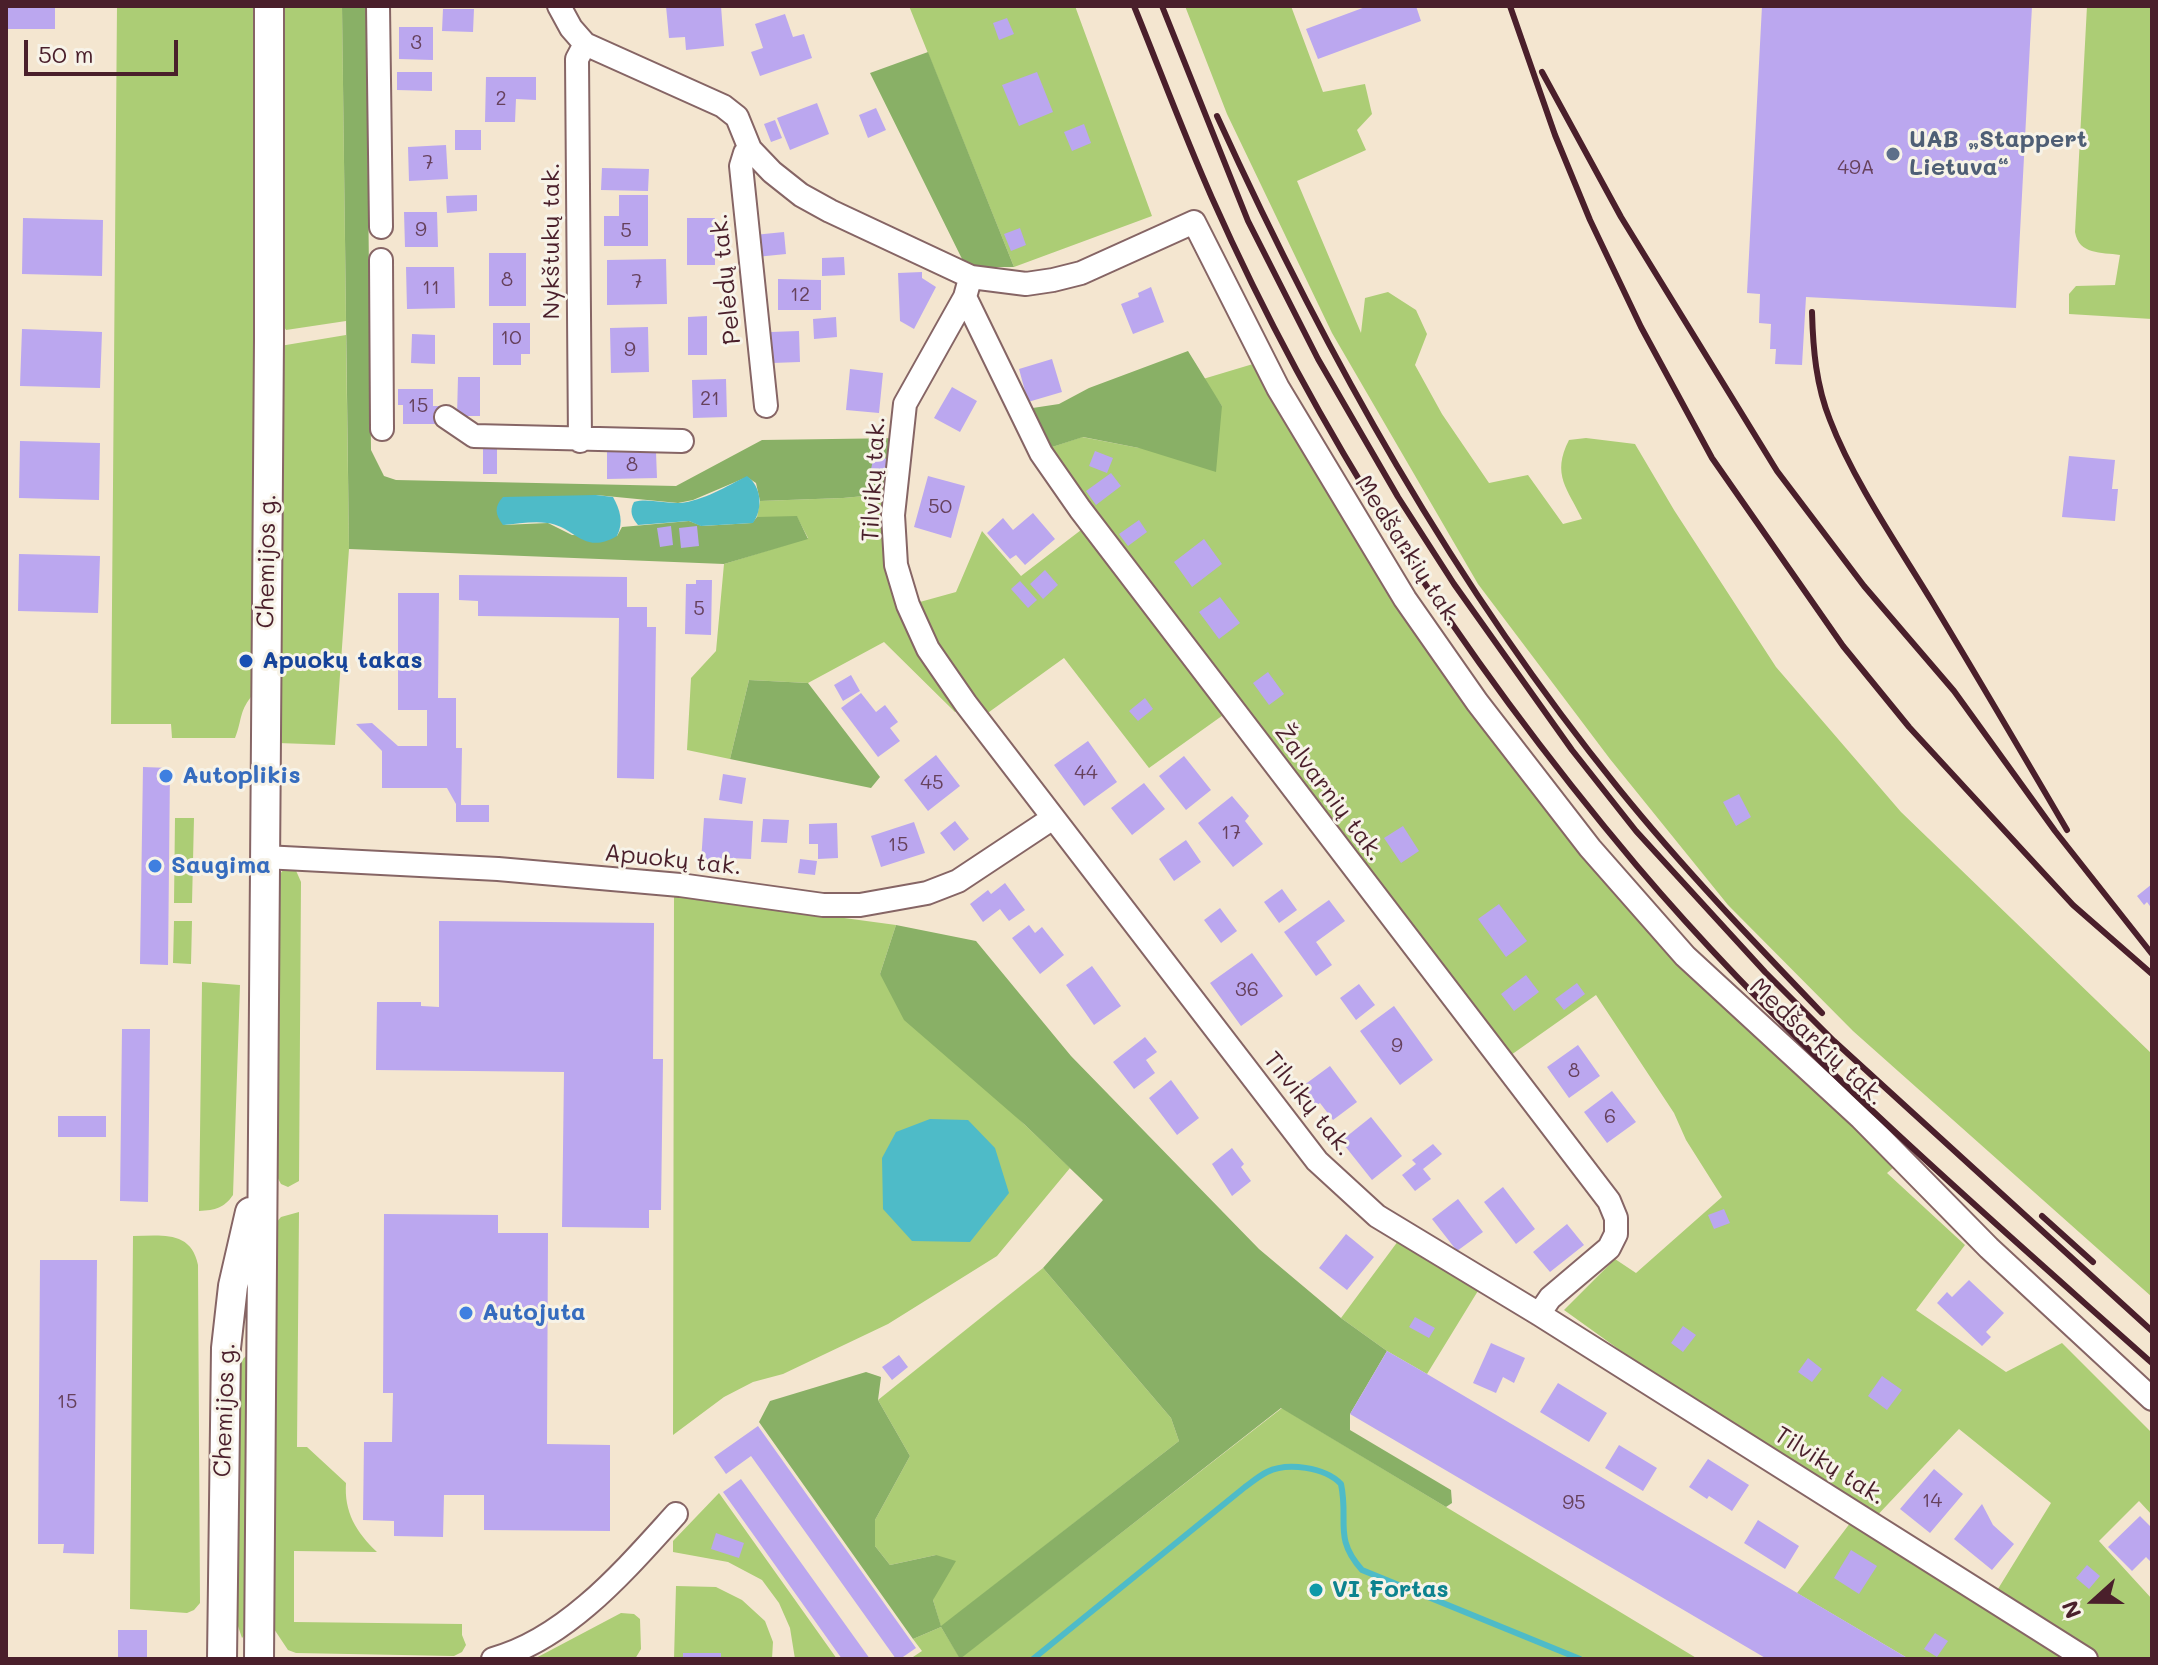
<!DOCTYPE html>
<html>
<head>
<meta charset="utf-8">
<style>
  body { margin:0 }
  #map { position:relative; width:2158px; height:1665px; overflow:hidden; background:#f4e6d0; font-family:Mali,sans-serif }
  canvas { display:block }
  .frame { position:absolute; inset:0; border:8px solid #4a1f2b; pointer-events:none }
  .north { position:absolute; left:2054px; top:1561px; width:80px; height:80px; -webkit-text-stroke:6px #f7f3e8; paint-order:stroke; rotate:249deg; font-size:22px; font-weight:700; line-height:32px; text-align:center; color:#4a1f2b }
  .north::after { content:''; display:block; margin:auto; width:28px; height:36px; background:#4a1f2b; clip-path:polygon(50% 0,100% 100%,50% 72%,0 100%) }
  .scale { position:absolute; left:24px; top:40px; width:154px; height:36px; box-sizing:border-box; border:4px solid #4a1f2b; border-top:0; padding-left:10px; font-size:24px; line-height:28px; white-space:nowrap; color:#4a1f2b; -webkit-text-stroke:6px #f7f3e8; paint-order:stroke }
</style>
</head>
<body>
<div id="map">
<canvas width="2158" height="1665"></canvas>
<div class="frame"></div>
<div class="north">N</div>
<div class="scale">50 m</div>
</div>
<script>
const context = document.querySelector('canvas').getContext('2d');
context.lineJoin = 'round';
function fillPath(path, color) {
  context.fillStyle = color;
  context.fill(path, 'evenodd');
}
function strokePath(path, color, width, dash) {
  context.strokeStyle = color;
  context.lineWidth = width;
  context.lineCap = dash ? 'butt' : 'round';
  context.setLineDash(dash || []);
  context.stroke(path);
}
function drawText(font, color, halo, rows, align = 'center') {
  context.font = font + ' Mali,sans-serif';
  context.lineWidth = 6;
  context.setLineDash([]);
  context.textBaseline = 'middle';
  context.strokeStyle = halo;
  context.fillStyle = color;
  for (const [text, x, y, turn = 0] of rows) {
    context.save();
    context.translate(x, y);
    context.rotate((+turn || 0) * Math.PI / 180);
    context.textAlign = isNaN(turn) ? turn : align;
    if (halo) context.strokeText(text, 0, 0);
    context.fillText(text, 0, 0);
    context.restore();
  }
}
fillPath(new Path2D(`
  M117 6H257L251 697C239 712 242 721 235 738H172L171 724H111Z
  M284 6H342L346 321 286 330 281 322Z
  M909 6H1075L1152 216 1014 267Z
  M1185 6H1291L1323 92 1365 84 1372 114 1357 130 1366 150 1297 181 1361 333 1365 298 1388 292 1416 310 1427 334 1415 365 1442 414 1489 483 1528 475 1563 524 1582 519C1568 489 1551 475 1569 440L1586 438 1635 444 1674 510 1776 667 1901 812 2152 1054V1297L1853 1031 1728 905 1610 759 1478 584 1332 333 1227 114Z
  M2087 6H2152V319L2069 314V294L2076 286 2115 285 2120 255C2101 252 2079 255 2075 232Z
  M346 335 349 549 335 745 278 743 280 346Z
  M1253 364 1343 519 1458 693 1693 977 1755 1035 1899 1163 1887 1173 1965 1245 1916 1310 2006 1372 2062 1343 2152 1433V1515L2139 1501 2099 1541 2152 1599V1659H1909L1797 1593 1857 1514 1787 1470 1564 1310 1615 1259 1636 1273 1722 1197 1686 1140 1674 1113 1596 995 1511 1055 1046 449 1082 437 1139 448 1222 406 1203 379ZM1959 1429 2051 1503 1993 1597 1871 1522Z
  M897 493 909 605 956 592 982 531 1021 576 1081 530 1226 713 1149 768 1064 658 978 720 966 704 955 712 884 642 808 683 749 680 730 759 687 750 691 678 716 651 724 564 808 538 797 517H757L760 501 843 498Z
  M175 818H194L192 903H174Z
  M287 865 294 866 301 882 299 1181 288 1187 281 1184 275 1173 277 878Z
  M674 895 896 925 880 974 1024 1124 1070 1168 997 1256 888 1324 783 1374 753 1382 724 1397 673 1435Z
  M174 921H192L191 964 173 963Z
  M202 982 240 985 233 1195C224 1208 216 1210 199 1211Z
  M299 1212 297 1447H307L346 1483C344 1512 356 1532 377 1552L294 1551V1622L462 1624V1635L466 1645 462 1652 454 1656 296 1653 288 1650 270 1623 274 1225 281 1217Z
  M1404 1233 1484 1281 1427 1374 1387 1351 1341 1318Z
  M133 1236C161 1236 191 1230 198 1265L200 1603 194 1610 187 1613 130 1609Z
  M1043 1268 1171 1418 1179 1441 941 1627 960 1658 1282 1408 1698 1659H910L922 1651 913 1639 941 1627 933 1600 936 1555 890 1565 875 1546V1520L910 1456 878 1400Z
  M246 1356 249 1360 248 1631 242 1638 237 1623 238 1364Z
  M719 1493 837 1659H795L790 1628 779 1603 762 1580 728 1562 673 1552V1541Z
  M676 1586 716 1587 742 1600 765 1621 773 1642 772 1659H674Z
  M621 1613 634 1614 640 1619 641 1649 635 1659H534Z`), '#accd75');
fillPath(new Path2D(`
  M342 6H366L371 450 384 476 396 480 676 486 762 440 902 438 897 493 843 498 760 501 756 483 747 477 693 500 678 503 596 495 503 525 548 523 572 535 617 536 622 527 689 521 702 526 752 523 757 517 797 516 808 539 724 564 349 549Z
  M928 52 1014 267H966L870 73Z
  M1188 351 1222 406 1216 472 1139 448 1083 437 1046 449 1026 409 1059 404 1089 388Z
  M749 680 808 683 880 777 871 788 730 759Z
  M896 925 976 941 1071 1056 1259 1249 1341 1318 1387 1351 1350 1414V1430L1451 1490 1452 1503 1446 1507 1281 1408 960 1659 941 1627 913 1639 759 1422 770 1401 866 1372 881 1377 878 1400 910 1456 875 1520V1546L890 1565 936 1555 956 1561 933 1600 941 1626 1179 1441 1171 1418 1043 1268 1103 1200 1024 1124 904 1020 880 974Z`), '#89b066');
fillPath(new Path2D(`
  M747 476C762 487 763 509 753 523L701 526 689 521 638 525C632 518 629 511 634 502 649 498 664 504 680 503 703 501 727 486 747 476Z
  M596 495 613 497C620 510 624 522 617 536 583 556 575 526 547 523 533 521 517 524 503 525 495 514 494 507 503 497Z
  M930 1119 968 1120 995 1148 1009 1193 970 1242 912 1241 883 1209 882 1158 896 1132Z`), '#4ebbc8');
strokePath(new Path2D(`
  M1033 1659 1245 1487C1252 1482 1259 1476 1267 1472 1287 1462 1325 1467 1341 1484 1349 1521 1333 1538 1362 1570L1580 1659`), '#4ebbc8', 6);
fillPath(new Path2D(`
  M6 6H55V29H6Z
  M666 6H721L724 46 686 50 685 37 669 38Z
  M1368 6H1416L1421 21 1318 59 1306 29Z
  M1762 6H2032L2016 308 1806 297 1802 365 1775 364 1776 349H1770L1771 324 1759 323 1760 294 1747 293Z
  M443 9H474L473 32 442 31Z
  M785 14 793 37 804 34 812 58 760 76 751 52 763 48 755 24Z
  M1007 18 1014 34 999 40 993 23Z
  M399 27H433V60L399 59Z
  M397 72H432V91L397 90Z
  M1037 72 1053 112 1019 126 1002 85Z
  M486 77H536V100L516 99 515 122H485Z
  M817 103 829 134 790 150 777 118Z
  M876 108 886 130 868 138 859 115Z
  M775 120 782 138 771 142 764 124Z
  M1084 124 1091 143 1072 151 1064 132Z
  M455 130H481V150H455Z
  M446 145 448 179 409 181 408 147Z
  M602 168 649 169 648 191 601 190Z
  M477 195V211L447 213 446 196Z
  M619 195H648V246H604V216H619Z
  M404 212H437L438 247H405Z
  M23 218 103 220 102 276 22 274Z
  M687 218H715V265H687Z
  M1020 228 1026 245 1011 251 1004 234Z
  M784 232 786 254 756 257 754 235Z
  M489 253H526V306H489Z
  M844 257 845 275 822 276V258Z
  M666 259 667 304 607 305V260Z
  M406 267H454L455 308 407 309Z
  M922 272V278L936 287 914 329 900 321 898 273Z
  M778 279 821 280V310H778Z
  M1151 287 1164 322 1133 334 1121 304 1139 297 1138 293Z
  M707 316V355H688V317Z
  M836 317 837 337 814 339 813 319Z
  M493 323H530V354H521V365H493Z
  M648 327 649 372 611 373 610 328Z
  M22 329 102 332 100 388 20 386Z
  M799 331 800 362 772 363 771 332Z
  M412 334 435 335V364L411 363Z
  M1052 359 1062 392 1028 402 1019 369Z
  M850 369 883 373 879 413 846 410Z
  M458 377H480V416H457Z
  M726 379 727 417 693 418 692 380Z
  M952 387 977 401 960 432 934 418Z
  M398 389H433V406H439V424H403V405H398Z
  M483 439H497V474H483Z
  M20 441 100 443 99 500 19 498Z
  M1095 451 1113 458 1107 473 1089 466Z
  M607 452H656L657 478 607 479Z
  M874 456 888 459 886 472 871 469Z
  M2069 456 2115 460 2112 489H2118L2115 521 2062 517Z
  M1111 473 1121 486 1096 505 1086 491Z
  M928 476 965 486 951 538 914 527Z
  M1033 513 1055 539 1025 565 1016 555 1010 559 987 533 1003 518 1013 530Z
  M1139 520 1147 532 1128 546 1119 534Z
  M671 526 673 545 660 547 657 528Z
  M697 526 699 546 681 548 679 528Z
  M1204 539 1222 564 1192 587 1174 562Z
  M19 554 100 556 98 613 18 611Z
  M1045 570 1058 585 1043 599 1030 584Z
  M459 575 627 577V607H647V627H656L654 779 617 778 619 618 478 616V601L459 600Z
  M696 580H712L711 635 685 634 686 584H696Z
  M1020 581 1037 600 1028 608 1011 589Z
  M398 593H439L438 698H456V748H462L461 805H489V822H456V804L447 788H382V751L356 724 372 723 398 746H427V710H398Z
  M1220 597 1240 623 1219 639 1199 612Z
  M1268 672 1284 694 1269 705 1253 683Z
  M851 675 860 691 843 701 834 685Z
  M861 693 876 712 885 705 898 722 890 728 900 741 878 757 841 708Z
  M1145 698 1153 709 1138 721 1129 711Z
  M1088 741 1117 782 1084 806 1054 765Z
  M936 755 960 786 928 811 904 780Z
  M1184 756 1211 790 1186 810 1159 776Z
  M143 767 170 768 168 965 140 964Z
  M723 774 746 778 742 804 719 800Z
  M1144 783 1165 809 1132 835 1111 808Z
  M1739 794 1751 817 1736 826 1723 802Z
  M1232 796 1249 816 1245 821 1263 844 1233 867 1198 823Z
  M704 818 753 821 751 859 729 858 728 864 701 862Z
  M763 819 789 820 787 843 761 842Z
  M955 821 969 839 954 851 940 833Z
  M914 822 925 853 881 867 871 836Z
  M837 823 838 858 818 859V844H809V824Z
  M1403 826 1419 851 1401 863 1384 838Z
  M1186 840 1201 862 1174 881 1159 859Z
  M800 859 817 861 815 875 798 873Z
  M1005 883 1025 910 1009 921 1000 909 983 922 970 904 988 890 991 894Z
  M2152 884V909L2147 902 2144 905 2137 896Z
  M1282 889 1297 910 1279 923 1264 902Z
  M1329 900 1345 921 1316 942 1332 965 1316 976 1284 932Z
  M1499 904 1527 941 1506 957 1478 919Z
  M1220 908 1237 931 1221 943 1204 920Z
  M439 921 654 923 653 1059H663L661 1210H649V1228L562 1227 564 1072 376 1070 377 1002H421V1006L439 1007Z
  M1029 925 1035 933 1042 927 1064 955 1040 974 1012 938Z
  M1252 953 1283 996 1241 1026 1210 983Z
  M1092 966 1121 1006 1094 1025 1066 985Z
  M1526 975 1539 992 1514 1011 1501 994Z
  M1577 983 1585 994 1564 1010 1555 999Z
  M1359 984 1375 1005 1356 1020 1340 998Z
  M1394 1006 1433 1060 1400 1085 1360 1031Z
  M122 1029H150L148 1202 120 1201Z
  M1145 1037 1157 1052 1146 1060 1155 1073 1134 1089 1113 1062Z
  M1578 1045 1600 1076 1569 1098 1547 1067Z
  M1330 1066 1357 1102 1333 1120 1320 1103 1314 1107 1300 1088Z
  M1171 1080 1199 1118 1177 1135 1149 1098Z
  M1612 1091 1636 1122 1607 1143 1584 1112Z
  M58 1116H106V1137H58Z
  M1371 1117 1402 1156 1372 1180 1341 1141Z
  M1433 1144 1442 1154 1423 1169 1431 1179 1415 1191 1402 1175 1416 1164 1412 1160Z
  M1232 1148 1244 1164 1241 1167 1251 1181 1232 1196 1212 1164Z
  M1503 1187 1535 1229 1516 1244 1484 1202Z
  M1458 1199 1483 1232 1457 1251 1432 1219Z
  M1724 1209 1730 1223 1714 1229 1708 1215Z
  M384 1214 498 1215V1233H548L547 1444 610 1445V1531L484 1530V1495H444L443 1537 394 1536V1521L363 1520 364 1442H392L393 1393H383Z
  M1567 1224 1584 1245 1550 1272 1533 1252Z
  M1346 1234 1374 1257 1347 1290 1319 1268Z
  M40 1260H97L94 1554 63 1553 64 1544H38Z
  M1969 1280 2004 1313 1986 1332 1991 1337 1982 1346 1937 1303 1947 1292 1952 1297Z
  M1415 1317 1435 1328 1429 1338 1409 1327Z
  M1683 1326 1696 1335 1683 1352 1671 1343Z
  M1491 1343 1525 1358 1514 1383 1503 1377 1496 1393 1473 1383Z
  M1387 1351 1427 1374 1909 1659H1767L1350 1414Z
  M899 1355 908 1367 892 1380 882 1367Z
  M1808 1358 1822 1369 1812 1382 1798 1372Z
  M1882 1376 1902 1390 1887 1410 1868 1396Z
  M1558 1383 1607 1413 1589 1442 1540 1412Z
  M758 1426 916 1648 900 1659H896L751 1456 726 1474 714 1457Z
  M1619 1445 1657 1468 1643 1491 1605 1468Z
  M1708 1459 1749 1485 1732 1511 1709 1496 1707 1499 1689 1487Z
  M1934 1469 1963 1494 1930 1533 1900 1509Z
  M741 1479 870 1659H842L723 1492Z
  M1982 1504 1993 1525 2014 1544 1992 1570 1954 1539Z
  M2140 1516 2152 1528V1563L2146 1557 2132 1571 2108 1547Z
  M1758 1520 1799 1546 1785 1569 1744 1543Z
  M716 1533 744 1543 739 1558 711 1549Z
  M1851 1550 1877 1566 1859 1594 1834 1578Z
  M2087 1565 2100 1576 2089 1589 2076 1578Z
  M118 1630H147V1659H118Z
  M1935 1633 1948 1641 1937 1657 1924 1649Z
  M683 1653H721V1659H683Z`), '#bba7ef');
const minor = new Path2D(`
  M378 6 381 227
  M559 6 571 28 585 44 723 106 737 117 750 149 772 172 801 195 830 211 971 277 1026 284 1053 280 1081 273 1194 222 1278 388 1405 599 1477 702 1590 848 1685 956 1861 1118 1989 1248 2152 1399
  M750 149 745 153 741 166 766 406
  M381 260 382 429
  M968 286 965 297 1041 453 1080 509 1609 1201 1616 1218V1234L1609 1248 1550 1298 1539 1314
  M965 297 905 404 893 515 896 565 908 605 928 649 966 704 1317 1161 1377 1216 1539 1314 2086 1659
  M446 417 474 436 682 441
  M580 441 577 59 585 44
  M264 857 498 869 680 885 823 905H860L927 893 958 881 1053 818
  M493 1659C567 1639 626 1569 676 1514`);
const major = new Path2D(`
  M222 1659 226 1348 233 1286 250 1212
  M259 1659 269 339V6`);
strokePath(minor, '#866565', 26);
strokePath(major, '#866565', 32);
strokePath(minor, '#fff', 22);
strokePath(major, '#fff', 28);
strokePath(new Path2D(`
  M1134 6C1160 70 1184 135 1212 198 1319 439 1467 664 1637 866 1791 1048 1975 1205 2152 1363
  M1162 6 1248 221 1318 359 1398 497 1454 584 1572 750 1636 831 1765 972 1834 1041 2152 1331
  M1510 6 1555 135 1590 220 1641 327 1712 458 1843 646 1909 727 2073 905 2152 974
  M1542 72 1621 217 1777 471 1864 586 1954 691 2055 831 2152 954
  M1217 116C1326 355 1453 584 1619 789 1682 867 1752 940 1822 1013
  M1812 312C1813 349 1816 385 1830 420 1853 480 1897 544 1931 600 1977 676 2022 753 2067 830
  M2042 1216 2093 1262`), '#4a1f2b', 6);
for (const [x, y, r, color] of [
  [1893,154,8,"#5c6f8a"],
  [246,661,8,"#1a4fb4"],
  [166,776,8,"#3f7fe0"],
  [155,866,8,"#3f7fe0"],
  [466,1313,8,"#3f7fe0"],
  [1316,1590,8,"#0f9aa8"]
]) {
  const dot = new Path2D();
  dot.arc(x, y, r, 0, 2 * Math.PI);
  context.fillStyle = color;
  context.fill(dot);
  strokePath(dot, '#f7f3e8', 3);
}
drawText('20px', '#66415c', null, [
  ["3",416,43],
  ["2",501,99],
  ["7",428,163],
  ["49A",1856,168],
  ["9",421,230],
  ["5",626,231],
  ["8",507,280],
  ["7",637,282],
  ["11",431,288],
  ["12",800,295],
  ["10",511,338],
  ["9",630,350],
  ["21",710,399],
  ["15",418,406],
  ["8",632,465],
  ["50",940,507],
  ["5",699,609],
  ["44",1086,773],
  ["45",932,783],
  ["17",1231,833],
  ["15",898,845],
  ["36",1247,990],
  ["9",1397,1046],
  ["8",1574,1071],
  ["6",1610,1117],
  ["15",67,1402],
  ["14",1932,1501],
  ["95",1574,1503]
]);
drawText('bold 24px', '#4e5e75', '#f7f3e8', [
  ["UAB „Stappert",1909,140],
  ["Lietuva“",1909,168]
], 'left');
drawText('24px', '#4a1f2b', '#f7f3e8', [
  ["Nykštukų tak.",552,241,-90],
  ["Pelėdų tak.",726,279,-96],
  ["Tilvikų tak.",874,479,-87],
  ["Medšarkių tak.",1408,551,57],
  ["Chemijos g.",267,561,-89],
  ["Žalvarnių tak.",1329,793,53],
  ["Apuokų tak.",673,860,6],
  ["Medšarkių tak.",1817,1042,43],
  ["Tilvikų tak.",1308,1104,51],
  ["Chemijos g.",225,1410,-88],
  ["Tilvikų tak.",1830,1466,32]
]);
drawText('bold 24px', '#164399', '#f7f3e8', [
  ["Apuokų takas",262,661]
], 'left');
drawText('bold 24px', '#366cbe', '#f7f3e8', [
  ["Autoplikis",182,776],
  ["Saugima",171,866],
  ["Autojuta",482,1313]
], 'left');
drawText('bold 24px', '#0d838f', '#f7f3e8', [
  ["VI Fortas",1332,1590]
], 'left');
</script>
</body>
</html>
